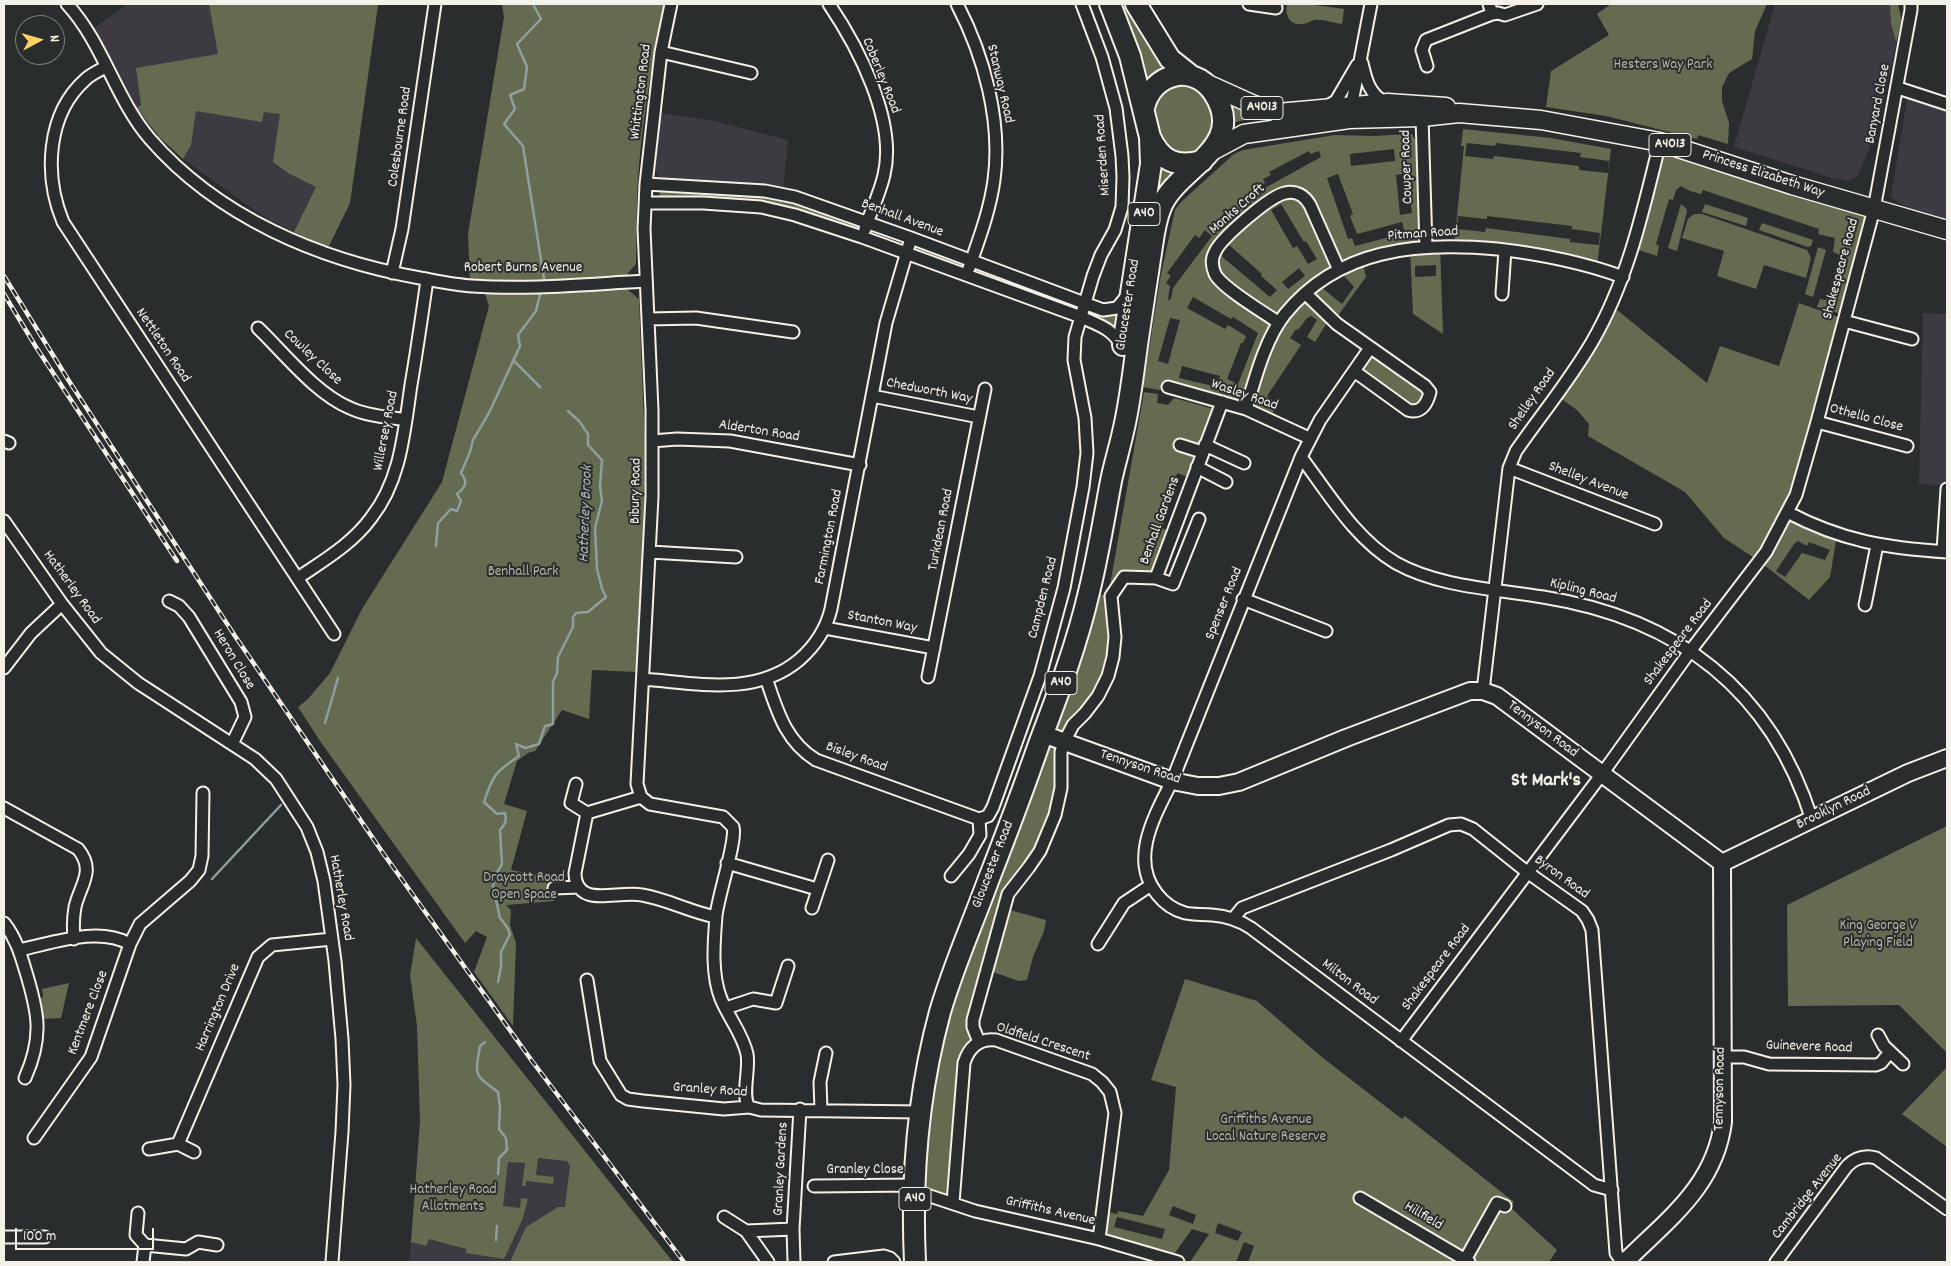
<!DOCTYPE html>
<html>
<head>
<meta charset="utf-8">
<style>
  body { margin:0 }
  #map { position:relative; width:1951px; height:1266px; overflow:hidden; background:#2a2d2e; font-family:Dekko,sans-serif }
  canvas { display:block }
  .frame { position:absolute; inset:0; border:5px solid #f4f1e8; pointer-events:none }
  .north { position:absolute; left:15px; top:15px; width:50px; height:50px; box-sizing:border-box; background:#2a2d2e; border:1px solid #7b7b78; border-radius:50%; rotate:84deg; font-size:14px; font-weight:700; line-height:20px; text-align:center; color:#f4f1e8 }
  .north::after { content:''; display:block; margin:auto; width:18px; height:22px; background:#ffd166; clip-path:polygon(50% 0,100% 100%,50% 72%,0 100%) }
  .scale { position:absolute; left:15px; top:1228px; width:139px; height:22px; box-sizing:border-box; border:2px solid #f4f1e8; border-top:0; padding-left:6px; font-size:15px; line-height:18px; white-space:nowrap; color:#f4f1e8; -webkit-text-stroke:4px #2a2d2e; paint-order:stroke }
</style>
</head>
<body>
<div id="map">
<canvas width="1951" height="1266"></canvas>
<div class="frame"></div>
<div class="north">N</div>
<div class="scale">100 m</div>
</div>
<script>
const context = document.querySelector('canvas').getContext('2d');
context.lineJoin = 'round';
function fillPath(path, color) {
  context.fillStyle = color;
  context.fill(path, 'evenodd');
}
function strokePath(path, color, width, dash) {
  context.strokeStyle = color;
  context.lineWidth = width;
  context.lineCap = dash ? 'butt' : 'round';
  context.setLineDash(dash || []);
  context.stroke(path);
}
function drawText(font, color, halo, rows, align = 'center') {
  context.font = font + ' Dekko,sans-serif';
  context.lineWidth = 4;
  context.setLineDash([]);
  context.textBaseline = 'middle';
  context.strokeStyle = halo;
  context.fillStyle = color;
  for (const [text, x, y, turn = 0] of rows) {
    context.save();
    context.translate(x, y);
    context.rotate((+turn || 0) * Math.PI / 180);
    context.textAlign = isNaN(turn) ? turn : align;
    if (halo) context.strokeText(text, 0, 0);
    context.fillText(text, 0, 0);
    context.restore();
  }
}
fillPath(new Path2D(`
  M128 4 378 5 350 203 328 248 268 219 247 205 183 159 159 137 137 108 94 28Z
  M1775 4H1898L1902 22 1875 135 1858 175 1853 179 1847 181 1833 178 1734 147Z
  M1908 93 1947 110V236L1891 197Z
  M661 113 714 121 788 140 783 190 661 181 655 170Z
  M1923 313 1947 314V486L1919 484Z
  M560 1138 649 1262H409L412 1233 491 1153Z`), '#3d3b41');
fillPath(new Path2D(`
  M209 4 378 5 350 203 328 248 294 232 316 187 288 173 273 162 280 114 264 112 262 122 196 111 191 145 183 159 159 137 137 108 141 105 136 68 218 54Z
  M502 4H664C653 57 644 111 639 165 636 198 637 232 636 264L628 273V290L639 299 645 445 644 542 636 672 592 670 589 719 562 710 535 751 528 753 517 761 504 804 527 811 511 870 554 878V901L506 905 511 910 510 925 516 943 513 1026 474 972 487 937 476 931 465 943 320 741 298 707 308 699 330 673 362 609 442 482 489 306 483 287 470 286 468 234 504 17Z
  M1287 4H1307L1344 9 1342 24C1333 23 1323 19 1314 20 1310 21 1307 24 1303 24 1289 26 1285 15 1287 4Z
  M1611 4H1767L1755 31 1752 59 1729 73 1722 87V101L1729 123 1728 144 1698 135 1697 139 1606 116 1546 107 1551 71 1609 35 1597 14Z
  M1890 4H1898L1902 22 1896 42 1891 23Z
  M1125 5 1169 72 1145 93 1119 9Z
  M1176 86C1183 86 1189 86 1195 89 1211 98 1217 124 1209 138 1204 146 1196 153 1190 159L1161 147 1153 109 1163 91Z
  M1229 97 1260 113 1255 118 1235 122 1233 127V132L1230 133Z
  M1463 129 1551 138 1611 149 1597 267 1454 246 1464 146H1461ZM1467 143 1495 146 1496 143 1581 153 1580 157 1609 161 1608 173 1579 170V166L1494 156 1493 159 1465 156ZM1458 216 1487 219V216L1572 226V229L1600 233 1599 245 1570 242V239L1486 228 1485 232 1457 229Z
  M1412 134 1416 142 1426 246H1440L1443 334 1413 314 1410 248 1362 260 1366 277 1334 321 1330 318 1315 342 1307 337 1317 320 1311 316 1307 318 1298 330 1296 329 1290 338 1301 345 1267 396 1274 401 1271 406 1275 409 1269 418 1168 388 1159 390 1143 387 1161 274 1175 210 1181 202 1234 154 1243 150 1335 135 1372 136ZM1394 149 1395 161 1351 166 1350 154ZM1309 151 1310 154 1319 151 1321 157 1263 189 1265 192 1262 194 1258 187 1265 183 1263 179 1271 175 1269 172ZM1402 167H1405L1406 174H1407L1412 213 1400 215 1396 175 1402 174ZM1338 174 1353 214 1350 216 1357 234 1402 222 1405 233 1355 246 1352 238 1348 239 1327 178ZM1281 204 1304 242 1306 241 1317 259 1308 264 1297 246 1293 248 1271 210ZM1205 230 1212 236 1173 288 1171 299 1168 300 1170 286 1166 283 1171 276 1167 273 1195 235 1199 238ZM1229 245 1262 274 1261 276 1277 290 1270 297 1220 255ZM1436 265V276L1415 277V266ZM1299 268 1305 276 1288 289 1282 282ZM1339 270 1354 287 1342 304 1317 284ZM1193 297 1231 319 1233 317 1258 333 1238 384 1227 379 1241 343H1243L1246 336 1228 325 1225 329 1187 308ZM1170 318 1180 320 1168 364 1158 361ZM1182 366 1220 376 1217 387 1179 378Z
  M1660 142 1874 209 1845 315 1817 307 1820 299 1827 300 1840 255 1833 252 1835 238 1818 234 1819 229 1703 190 1701 194 1690 191 1681 186 1676 190 1673 200 1669 199 1656 244 1659 246 1657 256 1633 248Z
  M1158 162 1166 169 1175 173 1154 205Z
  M660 191 770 197 861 225 862 229 858 231C824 220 790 207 754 201L659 198Z
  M1681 204 1686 208 1687 211 1677 251 1668 248Z
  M1705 204 1748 218 1746 226 1702 212Z
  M1694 214H1702L1807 250 1811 258 1806 278 1764 265 1756 289 1717 276 1724 251 1682 238 1688 219Z
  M1762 223 1813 240 1811 246 1808 247 1759 230Z
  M917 245 965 263 963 269 915 251 914 247Z
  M1818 247 1826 250 1813 297 1805 294Z
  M981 269 1062 298 1059 305 979 276 978 272Z
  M1799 303 1844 319 1787 512 1837 535 1830 577 1809 600 1759 561 1724 538 1685 492 1588 436 1589 424 1577 410 1556 395 1611 305 1707 383 1720 346 1779 366ZM1798 541 1807 546 1809 542 1830 550 1825 560 1802 553 1785 577 1776 571 1794 544Z
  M1124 308 1120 334 1112 326 1088 315V311L1091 310Z
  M1370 348 1428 389 1417 412 1354 371Z
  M1144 392 1158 394 1157 403 1168 405 1174 398 1214 409 1193 473 1188 477 1177 473 1162 528 1169 531 1155 573 1127 572 1109 591Z
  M1089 593 1111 596V666L1068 733 1059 799 1006 909 1046 920 1044 931 1033 957 1027 980 1019 981 987 970 975 1033 968 1052 953 1203 915 1185 924 1087Z
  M1947 826V1053L1899 1005 1788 1006 1787 905Z
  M416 938 673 1262H510L526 1227 558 1207H565L570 1166 567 1161 538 1158 536 1175 554 1177 553 1184 526 1181V1186H522L525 1163 508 1162 503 1206 520 1208 521 1198 528 1199 523 1218 504 1259 466 1253V1249L429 1239 426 1246 411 1242 420 1121 417 1026 410 975Z
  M1185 979 1257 1001 1323 1058 1402 1119 1405 1116 1514 1202 1511 1208 1557 1250 1549 1262H1248L1254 1246 1244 1242 1236 1262H1190L1209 1234 1192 1229 1170 1260 1099 1239 1103 1211 1117 1214 1118 1211 1143 1216 1169 1170 1176 1087 1151 1080ZM1173 1206 1196 1215 1193 1224 1169 1215ZM1117 1217 1165 1229 1162 1239 1114 1227ZM1218 1223 1242 1232 1238 1241 1215 1233Z
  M69 983 61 1018 44 1019 41 999 43 996 42 989Z
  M1947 1067V1147L1902 1114Z`), '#656b51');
strokePath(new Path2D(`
  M533 4 541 19 517 44 527 67 524 89 510 95 515 109 504 124 523 146 544 279 543 284
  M513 360 540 387
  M436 546 438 523 451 509 457 511 461 501 457 494C466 487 468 482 461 473L470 452 473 440 489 413 520 346 518 335 536 311 541 291
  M325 723 338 678
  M212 879 281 805
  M498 982 501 966V952L510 934 507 927 500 918 493 887 495 876 502 864 500 830C505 824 507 821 505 813L497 814 484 802C493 775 495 772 519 756L516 744 525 748 539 744 545 726 553 724V682L557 673 558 657 573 627V617L576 613 588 612 606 597 602 589 597 569 595 528 602 501 600 486 602 460 588 445V434L579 421 568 411
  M485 1042 480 1046C475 1076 473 1074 498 1092L500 1108 499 1129 506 1138 507 1150 499 1158 498 1174
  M496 1240 497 1226`), '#8e9f9e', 2.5);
const street = new Path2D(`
  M67 4C103 43 115 98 150 139 218 217 319 260 420 278 437 281 455 285 472 286 530 290 588 284 646 281
  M671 4 661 52 646 184 644 229 652 410V497L637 784 641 797 650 804 723 817 733 827C737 840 718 896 716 916 714 942 711 974 721 999 729 1018 743 1035 747 1054 750 1070 741 1095 749 1107
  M829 4C858 47 897 121 884 175 880 193 871 211 865 229
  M957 4C984 56 1002 121 994 180 990 210 979 239 969 268
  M1249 4 1276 8
  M1489 4 1492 14 1498 13 1505 15 1537 4
  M661 52 751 73
  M1362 63C1366 80 1369 94 1386 103
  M1427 66 1422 50 1426 40 1492 14
  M105 67C99 71 91 74 86 79 46 114 44 176 63 222L334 634
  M1898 88 1947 104
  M1326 107 1336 101 1357 65
  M1350 113 1371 4
  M1422 117 1426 247
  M646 184 765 191 795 197 911 238 1103 310 1117 308 1127 296
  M646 203H703L761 207 795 215 862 237 1081 317C1096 324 1117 330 1121 348
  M392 273 402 229 435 4
  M1306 294 1337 324 1425 386 1430 392C1427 404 1421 414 1408 410L1354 371 1320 420 1301 457 1172 781C1155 815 1129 859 1157 894 1164 903 1174 910 1185 913 1194 915 1203 914 1212 915 1226 916 1239 920 1251 928L1594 1185 1612 1190
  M1502 294 1505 250
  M648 319 696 318 793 332
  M1844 321 1912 339
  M1279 323C1265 313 1222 288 1215 274 1212 267 1211 259 1215 252 1221 238 1270 196 1285 193 1296 190 1305 196 1310 205L1339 270
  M258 328C285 354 315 393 350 408 367 416 388 417 406 420
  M1354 371 1370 348
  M1168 387 1246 409 1309 438
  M872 396 979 417
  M1246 409C1255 379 1265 339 1285 314 1339 248 1417 242 1497 249 1541 254 1582 262 1623 277
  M1817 422 1907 446
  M4 441 9 443
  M652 441 677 439 730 441 860 465
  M1180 445 1202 452
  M1205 445 1244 463
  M1301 457C1329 494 1355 539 1396 563 1439 587 1495 589 1543 597 1676 618 1771 689 1812 820
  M1197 467 1226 482
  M1509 468 1655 524
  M1787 512C1842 541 1886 548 1947 552
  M4 521 62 604 101 653 138 683 255 759 276 779 307 827 317 852 324 881 335 961 342 1039 344 1085 342 1132 332 1262
  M1943 551 1947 489
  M650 552 736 557
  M298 578C324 560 352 544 371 518 401 480 404 432 411 385 417 350 422 315 427 280
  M1156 578 1173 584 1199 519
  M1111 596 1124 577 1156 578 1222 402
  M1243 599 1326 631
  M169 601 179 606 189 617 241 702 245 717 232 744
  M1865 605 1877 545
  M825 628 934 648
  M4 668 31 633 62 604
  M928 677 985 389
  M766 678C777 710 785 741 816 760L979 819
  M643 679C696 683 755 697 799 660 815 646 826 630 831 609L886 323 911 238
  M1483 691 1509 468 1516 451C1541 415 1570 380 1592 342 1628 280 1643 211 1660 142
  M576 784 571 803 587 813 641 797
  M4 808 78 849C96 871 80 885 75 907 73 918 73 928 74 939
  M587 813 575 873C575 882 579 891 588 894 600 899 626 892 642 895 667 899 690 912 716 917
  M727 863 817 889
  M951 876 969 854 980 835 979 819 988 816 993 807 1040 676 1064 588 1083 487 1087 453 1085 418 1074 360 1075 337 1093 276 1101 255 1115 230 1122 207 1123 177 1122 156 1116 108 1102 57 1082 4
  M554 888 579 887
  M812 908 828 860
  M1233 919 1242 908 1391 850 1449 825 1461 824 1473 829 1527 872 1582 911 1588 920 1592 930 1616 1253 1622 1262
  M4 923C15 937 20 952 25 969 38 1011 44 1036 25 1078
  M1098 944 1124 903 1151 885
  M19 950C53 943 98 926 130 944
  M587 980 600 1061 621 1095 628 1099 643 1101 724 1109 749 1107 761 1110 921 1112
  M726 1008 753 999 776 1003 788 966
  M1878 1035 1884 1046 1903 1064
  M1401 1041 1602 774 1691 650 1766 552 1787 512 1796 495 1817 422 1874 209 1911 10V4
  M979 1042 973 1027V1020L1008 894 1029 867 1040 851 1055 815 1061 788V752L1064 742 1073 725 1085 713 1098 696 1108 676 1113 657 1115 637 1111 596
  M1722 1057H1744L1769 1064 1876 1065 1881 1063 1890 1052
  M821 1110 820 1082 826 1053
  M34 1138 91 1057 130 944 140 924 190 881 199 870 202 856 203 793
  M178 1144 258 957 272 945 332 939
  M149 1149 178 1144 194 1152
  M814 1186 915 1185
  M915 1191 975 1211 1099 1239 1178 1262
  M1360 1198 1469 1262
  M953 1203 964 1063C969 1047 979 1038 996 1040L1092 1074 1102 1082 1110 1092 1115 1113 1099 1239
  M138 1213 136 1235 145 1245 143 1262
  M724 1217 746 1231 768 1262
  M746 1231 793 1229
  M4 1237H45
  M145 1245 186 1249 198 1242 217 1245
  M1465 1260 1497 1203 1505 1206
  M794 1262 793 1229 800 1109
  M834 1262 884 1256 890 1258 894 1262
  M1776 1262 1847 1166C1855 1158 1865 1155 1876 1158L1947 1209`);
const secondary = new Path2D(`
  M1043 734 1172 781 1198 786H1219L1239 782 1346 738 1470 691H1483L1497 696 1722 863
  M1722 863 1908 773 1947 758
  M1625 1262C1668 1219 1715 1186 1723 1122L1722 863`);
const primary = new Path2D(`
  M1203 82 1254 105 1278 113 1388 103 1446 107
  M1212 151 1244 134 1349 119 1422 117 1459 113 1541 120 1660 142 1792 185 1947 230`);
const highway = new Path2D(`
  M1110 4 1130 56 1150 137C1161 161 1176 168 1202 161
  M1136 4 1170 59 1189 74
  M1123 345 1151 164 1150 137
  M915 1262C911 1178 918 1093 940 1012 953 967 972 925 988 881 1006 835 1023 790 1039 744 1058 694 1077 644 1089 592 1098 556 1104 518 1111 481 1115 462 1121 443 1125 423 1131 395 1134 366 1138 338 1142 312 1146 285 1150 259 1153 242 1154 223 1161 207 1176 168 1250 147 1213 92 1192 62 1151 74 1144 108`);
strokePath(street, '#f4f1e8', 15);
strokePath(secondary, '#f4f1e8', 20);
strokePath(primary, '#f4f1e8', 21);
strokePath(highway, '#f4f1e8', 24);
strokePath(street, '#2a2d2e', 11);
strokePath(secondary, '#2a2d2e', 16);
strokePath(primary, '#2a2d2e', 18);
strokePath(highway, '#2a2d2e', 20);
const rail = new Path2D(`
  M4 276 69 381 235 636 383 853 532 1061 684 1262
  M4 294 36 347 177 561`);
strokePath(rail, '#f4f1e8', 4.5);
strokePath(rail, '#2a2d2e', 2.5, [8]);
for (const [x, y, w] of [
  [1262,108,42],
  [1670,145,42],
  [1144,214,32],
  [1061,683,32],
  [915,1199,32]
]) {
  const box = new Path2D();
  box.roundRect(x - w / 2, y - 11.5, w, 23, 4);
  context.fillStyle = '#2a2d2e';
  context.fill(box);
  strokePath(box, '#f4f1e8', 1);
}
drawText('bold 14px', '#f4f1e8', null, [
  ["A4013",1262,108],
  ["A4013",1670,145],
  ["A40",1144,214],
  ["A40",1061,683],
  ["A40",915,1199]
]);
drawText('15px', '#b4b5a4', '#2a2d2e', [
  ["Hesters Way Park",1663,66],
  ["Benhall Park",523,573],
  ["Draycott Road",524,879],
  ["Open Space",524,896],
  ["King George V",1878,927],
  ["Playing Field",1878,944],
  ["Griffiths Avenue",1266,1121],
  ["Local Nature Reserve",1266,1138],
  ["Hatherley Road",453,1191],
  ["Allotments",453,1208]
]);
drawText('15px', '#f4f1e8', '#2a2d2e', [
  ["Coberley Road",880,76,68],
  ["Stanway Road",999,84,77],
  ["Whittington Road",642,92,-83],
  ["Banyard Close",1879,104,-79],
  ["Colesbourne Road",401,137,-82],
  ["Miserden Road",1104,155,-94],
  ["Cowper Road",1408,167,-92],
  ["Princess Elizabeth Way",1763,175,18],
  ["Monks Croft",1238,210,-41],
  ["Benhall Avenue",902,219,20],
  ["Pitman Road",1423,235,-4],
  ["Robert Burns Avenue",523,269],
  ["Shakespeare Road",1842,269,-75],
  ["Gloucester Road",1129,305,-81],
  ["Nettleton Road",162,346,56],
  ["Cowley Close",312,358,43],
  ["Chedworth Way",929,392,11],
  ["Wasley Road",1244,396,19],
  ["Shelley Road",1533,400,-55],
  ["Othello Close",1866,419,15],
  ["Willersey Road",387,431,-79],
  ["Alderton Road",759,432,9],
  ["Shelley Avenue",1588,482,21],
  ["Bibury Road",637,491,-89],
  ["Benhall Gardens",1161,521,-70],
  ["Turkdean Road",942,530,-79],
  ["Farmington Road",830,537,-79],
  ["Hatherley Road",71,588,54],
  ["Kipling Road",1583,592,14],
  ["Campden Road",1044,598,-76],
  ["Spenser Road",1225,604,-68],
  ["Stanton Way",882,623,11],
  ["Shakespeare Road",1679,643,-53],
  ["Heron Close",233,660,59],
  ["Tennyson Road",1542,730,37],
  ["Bisley Road",856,758,20],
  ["Tennyson Road",1140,768,18],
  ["Brooklyn Road",1834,809,-26],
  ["Gloucester Road",994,865,-69],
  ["Byron Road",1561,878,36],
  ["Hatherley Road",340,898,80],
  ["Shakespeare Road",1437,968,-53],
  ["Milton Road",1349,983,37],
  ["Harrington Drive",219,1008,-67],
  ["Kentmere Close",89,1013,-69],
  ["Oldfield Crescent",1043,1043,18],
  ["Guinevere Road",1809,1048,2],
  ["Tennyson Road",1721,1089,-89],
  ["Granley Road",710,1091,4],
  ["Granley Gardens",782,1169,-87],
  ["Granley Close",865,1171],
  ["Cambridge Avenue",1808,1197,-52],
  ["Griffiths Avenue",1050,1212,13],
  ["Hillfield",1423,1217,31]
]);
drawText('italic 16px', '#b0bab7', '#2a2d2e', [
  ["Hatherley Brook",587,514,-88]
]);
drawText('bold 20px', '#f4f1e8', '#2a2d2e', [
  ["St Mark's",1546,782]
]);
</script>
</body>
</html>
